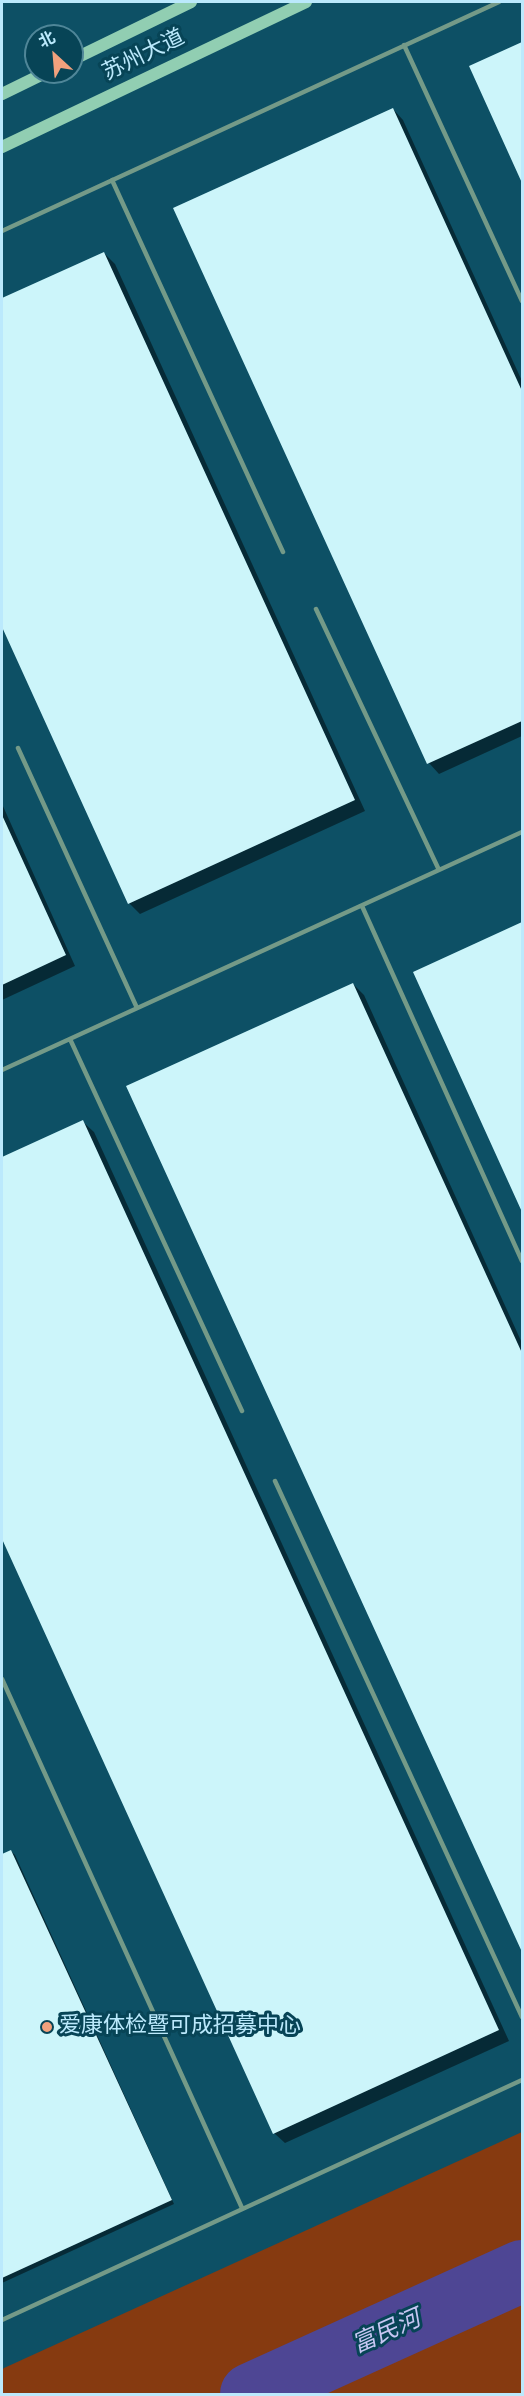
<!DOCTYPE html>
<html>
<head>
<meta charset="utf-8">
<style>
  body { margin:0 }
  #map { position:relative; width:524px; height:2396px; overflow:hidden; background:#074456; font-family:Jost,"Noto Sans SC",sans-serif }
  canvas { display:block }
  .frame { position:absolute; inset:0; border:3px solid #bbe9fc; pointer-events:none }
  .north { position:absolute; left:24px; top:24px; width:60px; height:60px; box-sizing:border-box; background:#074456; border:2px solid #4f8698; border-radius:50%; rotate:334deg; font-size:16px; font-weight:700; line-height:24px; text-align:center; color:#bbe9fc }
  .north::after { content:''; display:block; margin:auto; width:21px; height:27px; background:#f1a17d; clip-path:polygon(50% 0,100% 100%,50% 72%,0 100%) }
</style>
</head>
<body>
<div id="map">
<canvas width="524" height="2396"></canvas>
<div class="frame"></div>
<div class="north">北</div>
</div>
<script>
const context = document.querySelector('canvas').getContext('2d');
context.lineJoin = 'round';
function fillPath(path, color) {
  context.fillStyle = color;
  context.fill(path, 'evenodd');
}
function strokePath(path, color, width, dash) {
  context.strokeStyle = color;
  context.lineWidth = width;
  context.lineCap = dash ? 'butt' : 'round';
  context.setLineDash(dash || []);
  context.stroke(path);
}
function drawText(font, color, halo, rows, align = 'center') {
  context.font = font + ' Jost,"Noto Sans SC",sans-serif';
  context.lineWidth = 6;
  context.setLineDash([]);
  context.textBaseline = 'middle';
  context.strokeStyle = halo;
  context.fillStyle = color;
  for (const [text, x, y, turn = 0] of rows) {
    context.save();
    context.translate(x, y);
    context.rotate((+turn || 0) * Math.PI / 180);
    context.textAlign = isNaN(turn) ? turn : align;
    if (halo) context.strokeText(text, 0, 0);
    context.fillText(text, 0, 0);
    context.restore();
  }
}
fillPath(new Path2D(`
  M2 2H522V2394H2ZM36 36H72V72H36Z`), '#0d5065');
fillPath(new Path2D(`
  M522 2132V2394H2V2370L4 2368Z`), '#863a10');
fillPath(new Path2D(`
  M522 44V179L471 67Z
  M393 109 403 120 522 381V736L439 774 429 763 175 208Z
  M104 253 115 264 365 811 140 914 129 903 2 623V300Z
  M2 804 75 966 2 1000Z
  M522 923V1208L415 973Z
  M353 984 364 995 522 1343V1948L128 1087Z
  M83 1122 94 1132 509 2041 285 2143 274 2133 2 1536V1159Z
  M11 1851 15 1855 174 2204 2 2283V1856Z`), '#0007');
strokePath(new Path2D(`
  M251 2394 522 2271`), '#4e4694', 62);
fillPath(new Path2D(`
  M522 42V183L469 66Z
  M393 108 522 391V721L427 764 173 208Z
  M104 252 355 800 128 904 2 627V298Z
  M2 815 66 955 2 985Z
  M522 922V1212L413 972Z
  M353 983 522 1353V1952L126 1086Z
  M83 1120 499 2030 273 2134 2 1539V1157Z
  M11 1850 172 2200 2 2278V1854Z`), '#ccf5fa');
strokePath(new Path2D(`
  M404 45 522 301
  M112 180 283 552
  M2 231 499 2
  M316 609 439 870
  M18 748 137 1008
  M362 906 522 1261
  M70 1039 242 1411
  M2 1070 522 832
  M275 1481 522 2017
  M2 1679 242 2208
  M2 2320 522 2080`), '#749a88', 4.5);
strokePath(new Path2D(`
  M72 60 191 2
  M2 94 47 72
  M2 147 306 2`), '#91ceb2', 12);
for (const [x, y, r, color] of [
  [47,2027,6,"#f1a17d"]
]) {
  const dot = new Path2D();
  dot.arc(x, y, r, 0, 2 * Math.PI);
  context.fillStyle = color;
  context.fill(dot);
  strokePath(dot, '#074456', 2);
}
drawText('22px', '#bbe9fc', '#074456', [
  ["苏州大道",144,56,-26]
]);
drawText('22px', '#bbe9fc', '#074456', [
  ["爱康体检暨可成招募中心",59,2027]
], 'left');
drawText('italic 24px', '#c7c7f3', '#074456', [
  ["富民河",387,2333,-24]
]);
</script>
</body>
</html>
